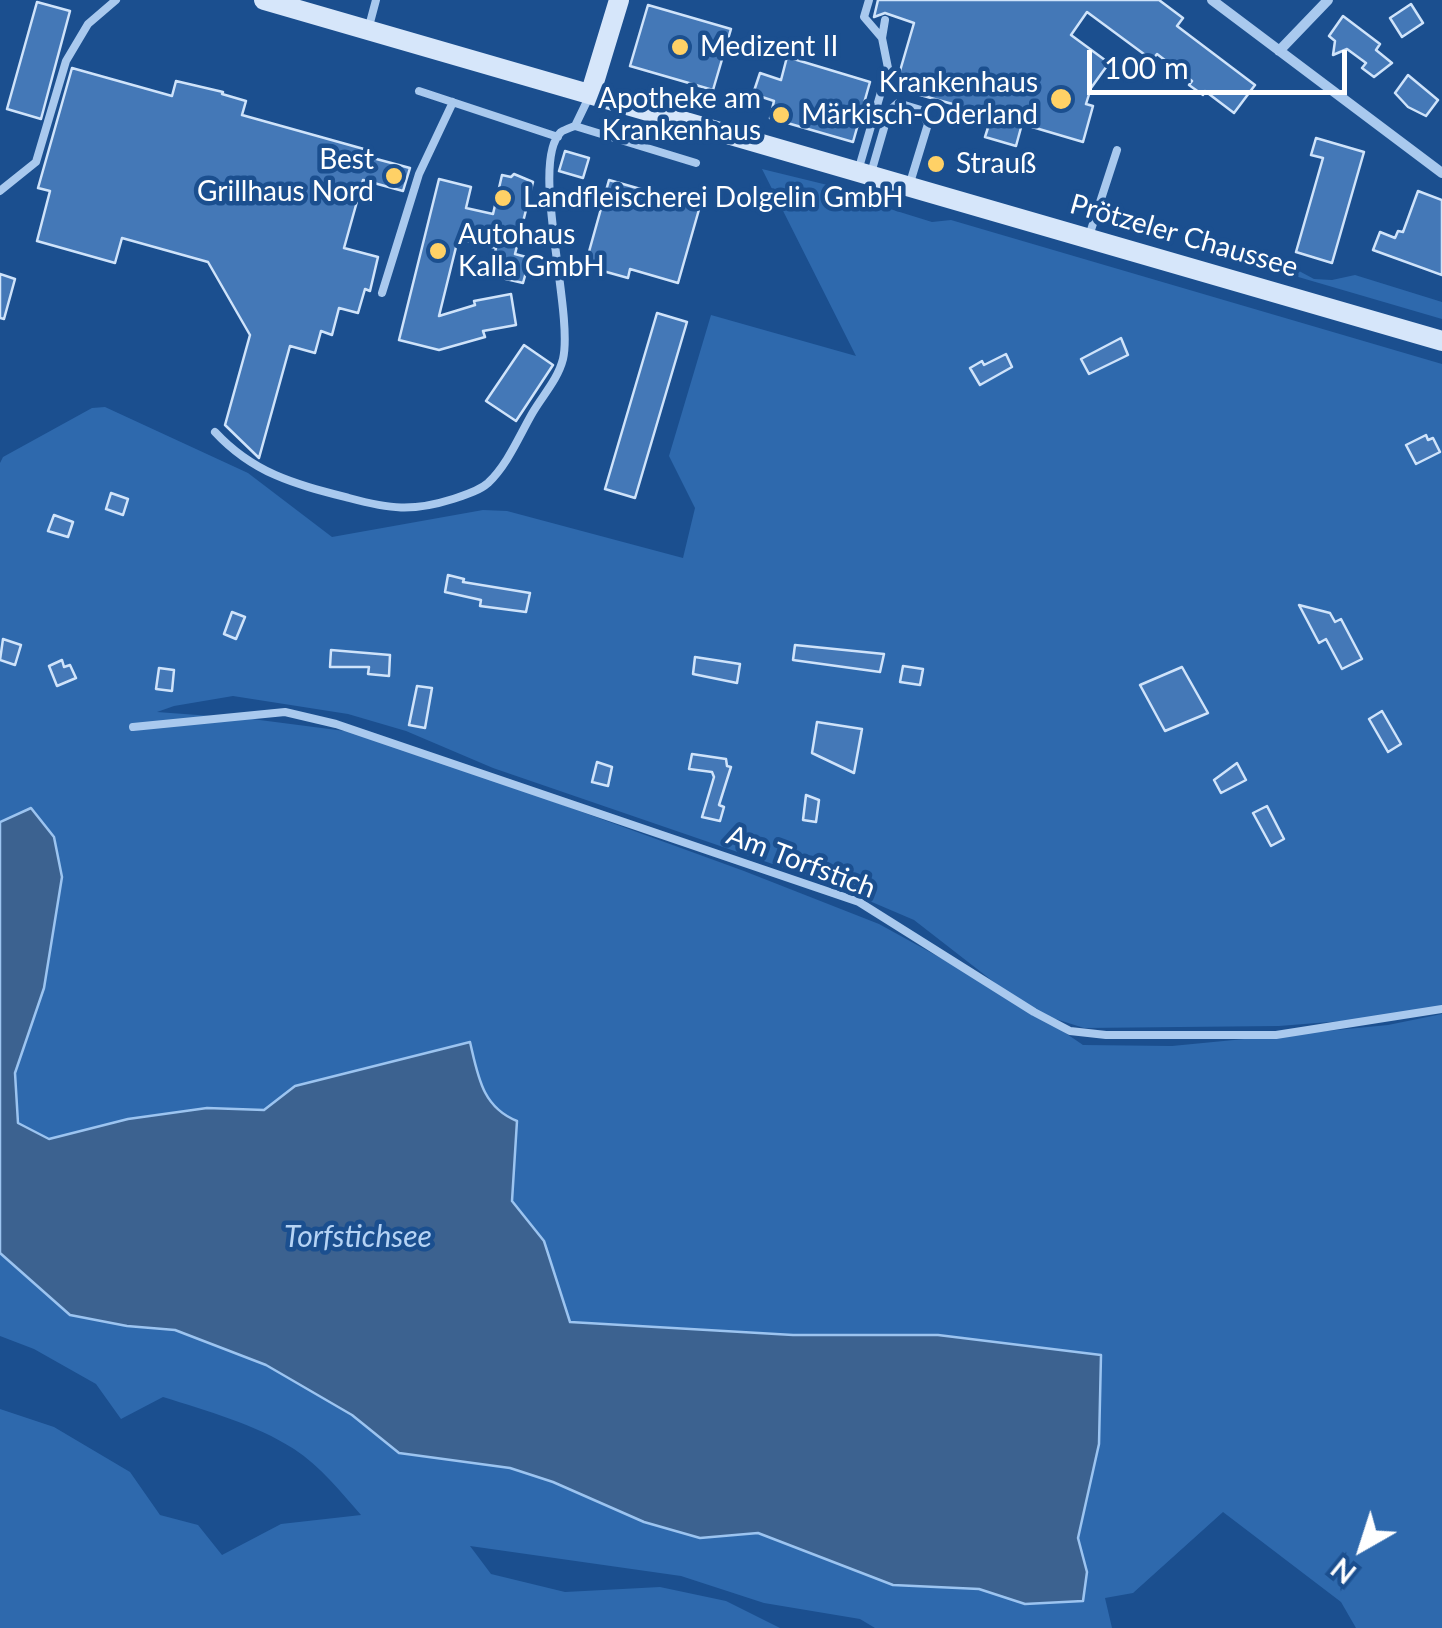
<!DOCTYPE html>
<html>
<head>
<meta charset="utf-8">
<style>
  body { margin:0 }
  #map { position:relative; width:1442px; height:1628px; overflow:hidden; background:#1b4f8f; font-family:Lato,sans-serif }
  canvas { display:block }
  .north { position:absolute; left:1312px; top:1498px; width:100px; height:100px; -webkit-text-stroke:8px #1b4f8f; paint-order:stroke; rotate:219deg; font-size:28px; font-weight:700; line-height:40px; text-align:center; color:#fff }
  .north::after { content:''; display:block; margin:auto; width:35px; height:45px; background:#fff; clip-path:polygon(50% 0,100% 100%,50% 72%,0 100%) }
  .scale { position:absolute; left:1087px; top:50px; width:260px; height:45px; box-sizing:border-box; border:5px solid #fff; border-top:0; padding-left:12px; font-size:30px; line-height:35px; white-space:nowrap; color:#fff; -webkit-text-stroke:8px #1b4f8f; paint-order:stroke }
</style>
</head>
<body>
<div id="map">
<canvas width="1442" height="1628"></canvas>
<div class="north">N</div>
<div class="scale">100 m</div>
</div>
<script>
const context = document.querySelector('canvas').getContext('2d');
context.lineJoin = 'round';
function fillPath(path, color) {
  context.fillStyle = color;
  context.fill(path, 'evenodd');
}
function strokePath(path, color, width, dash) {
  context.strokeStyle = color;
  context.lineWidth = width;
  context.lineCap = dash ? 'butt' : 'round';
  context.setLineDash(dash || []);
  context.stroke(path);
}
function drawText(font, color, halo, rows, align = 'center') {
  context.font = font + ' Lato,sans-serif';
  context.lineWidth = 9;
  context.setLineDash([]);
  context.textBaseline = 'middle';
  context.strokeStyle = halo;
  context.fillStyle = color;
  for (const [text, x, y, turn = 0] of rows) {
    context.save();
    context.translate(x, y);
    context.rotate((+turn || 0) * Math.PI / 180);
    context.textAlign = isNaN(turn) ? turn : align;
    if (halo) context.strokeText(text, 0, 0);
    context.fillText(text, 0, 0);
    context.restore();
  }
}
fillPath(new Path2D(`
  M762 169 848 190 874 204 932 222 951 220 1442 364V1009L1417 1015 1279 1026 1084 1028 1043 1015 1017 1000 914 920 825 882 493 768 406 731 348 714 233 696 174 706 157 712 252 719 368 734 744 871 879 924 1017 1000 1083 1045 1172 1046 1388 1025 1442 1014V1628H1356L1341 1602 1223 1512 1133 1593 1105 1598 1112 1628H875L860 1619 764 1603 681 1576 470 1546 491 1574 565 1592 660 1587 726 1601 780 1628H0V1409L54 1427 130 1472 160 1515 198 1525 222 1555 281 1524 361 1515C341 1492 320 1466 294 1449 255 1424 207 1411 163 1397L121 1419 96 1384 34 1349 0 1336V1230L1099 1444 1101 1355 938 1335H793L569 1322 544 1241 512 1201 517 1121C482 1107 478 1076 470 1043L295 1086 264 1110 207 1108 128 1119 49 1139 17 1123 15 1073 36 1012 31 809 0 822V463L3 457 92 408 105 407 248 473 332 537 483 510 507 511 683 558 695 508 669 456 711 315 856 356Z
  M1250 255 1284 263 1314 279 1332 280 1355 275 1442 302V319L1247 262Z`), '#2e69ad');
const water = new Path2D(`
  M31 808 54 837 62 877 44 988 15 1073 18 1123 49 1139 128 1119 207 1108 264 1110 295 1086 470 1042C478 1076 482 1107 517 1121L512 1201 544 1241 570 1322 793 1335H938L1101 1355 1099 1444 1078 1538 1087 1572 1083 1601 1025 1604 979 1589 893 1585 758 1533 700 1538 644 1522 553 1482 510 1468 399 1453 352 1415 266 1365 175 1330 127 1326 70 1315 0 1253V822Z`);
fillPath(water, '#3c6290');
strokePath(water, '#9cc4f0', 2.5);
const building = new Path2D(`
  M878 0H1159L1183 18 1177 26 1255 85 1234 113 1205 91 1203 95 1189 85 1192 81 1157 54 1152 60 1087 12 1071 35 1109 63 1091 88 1086 104 1093 106 1083 142 1022 124 1016 146 985 137 992 115 895 88 914 23 885 13 874 17Z
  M37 2 70 11 41 119 7 109Z
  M1411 4 1423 23 1402 37 1390 18Z
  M648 5 731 29 713 90 630 66Z
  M1343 16 1380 44 1376 50 1392 63 1374 77 1362 68 1366 63 1347 49 1333 55 1335 41 1329 36Z
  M787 57 870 82 853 142 770 118 774 101 753 94 760 73 781 80Z
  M72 68 172 96 176 81 223 92 222 94 246 101 242 115 371 151 369 157 410 168 403 191 363 180 344 248 378 257 370 291 365 289 358 313 339 308 332 335 321 331 315 353 290 346 259 458 225 425 250 335 208 262 122 238 115 263 37 241 50 191 38 188Z
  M1408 75 1438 100 1426 116 1408 107 1395 93Z
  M1316 138 1364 152 1332 263 1296 252 1323 158 1311 155Z
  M565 151 589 158 583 178 559 171Z
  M514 174 533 182 515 254 530 258 523 283 489 275 496 248 460 239 459 235 439 316 475 305 474 301 511 294 516 325 483 331 485 337 439 350 399 340 439 179 471 187 466 208 493 214 502 175 511 177Z
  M609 180 700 206 678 283 630 269 628 278 585 266Z
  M1418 191 1442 200V275L1373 250 1380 232 1395 238 1398 231 1403 232Z
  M0 274 15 279 4 319 0 318Z
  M657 313 687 322 635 498 605 489Z
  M1121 338 1128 355 1089 374 1081 359Z
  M524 345 553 365 516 421 486 401Z
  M1006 354 1012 367 980 385 970 368 982 361 984 365Z
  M1426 435 1428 440 1433 438 1440 452 1416 464 1406 445Z
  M111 493 128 499 123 515 106 509Z
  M54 515 73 522 68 537 48 531Z
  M448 575 464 579 463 582 530 593 526 612 480 606 481 600 445 592Z
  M1299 605 1330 613 1335 622 1341 619 1362 659 1342 669 1326 639 1319 643Z
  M232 612 245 617 236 639 224 634Z
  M3 639 21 645 15 665 0 660Z
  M795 645 884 654 880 672 793 660Z
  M331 650 390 655 389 676 368 674 369 667H330Z
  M695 657 740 664 737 683 693 674Z
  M62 660 64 667 70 665 76 678 57 686 49 666Z
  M903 666 923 669 920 685 900 682Z
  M1182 667 1208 713 1165 731 1140 685Z
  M159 668 174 670 172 691 156 689Z
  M417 686 432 688 425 728 409 725Z
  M1382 711 1401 744 1388 752 1369 719Z
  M817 722 862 729 854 773 812 753Z
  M692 754 726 759 727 766 731 767 719 805 724 807 720 821 702 817 714 777 712 772 689 769Z
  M597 762 612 767 608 786 592 782Z
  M1237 763 1246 780 1221 793 1214 780Z
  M806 795 819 800 816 822 803 820Z
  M1267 806 1284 839 1271 846 1253 813Z`);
fillPath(building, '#4478b7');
strokePath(building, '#cfe3fa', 2.5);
strokePath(new Path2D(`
  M368 30 376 0
  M882 38 885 20
  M419 91 558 137
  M575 126 696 163
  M858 171 888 68 882 38 864 17 869 0
  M871 173 889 111 898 103 921 110 928 124 909 186
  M0 191 36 162 66 61 88 24 116 0
  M1089 236 1117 150
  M382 293 419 174 453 102
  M215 432C254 474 295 484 349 498 390 509 412 512 453 499 465 495 479 491 488 483 508 464 519 436 533 412 543 395 558 379 563 359 574 311 529 162 561 132 562 131 574 126 575 126L589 97
  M133 727 285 712 336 724 859 902 1034 1012 1070 1031 1106 1035H1276L1442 1009`), '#a9c9ee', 8);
strokePath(new Path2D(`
  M1212 0 1442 173
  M1279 51 1328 0`), '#a9c9ee', 10);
strokePath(new Path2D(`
  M264 0 1442 341
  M591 92 619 0`), '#d6e6fa', 20);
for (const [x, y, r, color] of [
  [680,47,10,"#ffd166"],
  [1061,99,12,"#ffd166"],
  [781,115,10,"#ffd166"],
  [936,164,10,"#ffd166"],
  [394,176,10,"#ffd166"],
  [503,198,10,"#ffd166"],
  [438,251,10,"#ffd166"]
]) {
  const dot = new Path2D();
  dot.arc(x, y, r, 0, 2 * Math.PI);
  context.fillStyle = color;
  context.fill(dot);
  strokePath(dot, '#1b4f8f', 4);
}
drawText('28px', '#fff', '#1b4f8f', [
  ["Medizent II",700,47],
  ["Krankenhaus",1038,83,"right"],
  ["Märkisch-Oderland",1038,115,"right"],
  ["Apotheke am",761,99,"right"],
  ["Krankenhaus",761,131,"right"],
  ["Best",374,160,"right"],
  ["Grillhaus Nord",374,192,"right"],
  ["Strauß",956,164],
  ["Landfleischerei Dolgelin GmbH",523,198],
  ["Autohaus",458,235],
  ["Kalla GmbH",458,267]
], 'left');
drawText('28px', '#fff', '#1b4f8f', [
  ["Prötzeler Chaussee",1184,236,16],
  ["Am Torfstich",801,862,21]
]);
drawText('italic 30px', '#b5d3f5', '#1b4f8f', [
  ["Torfstichsee",358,1237]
]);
</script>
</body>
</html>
